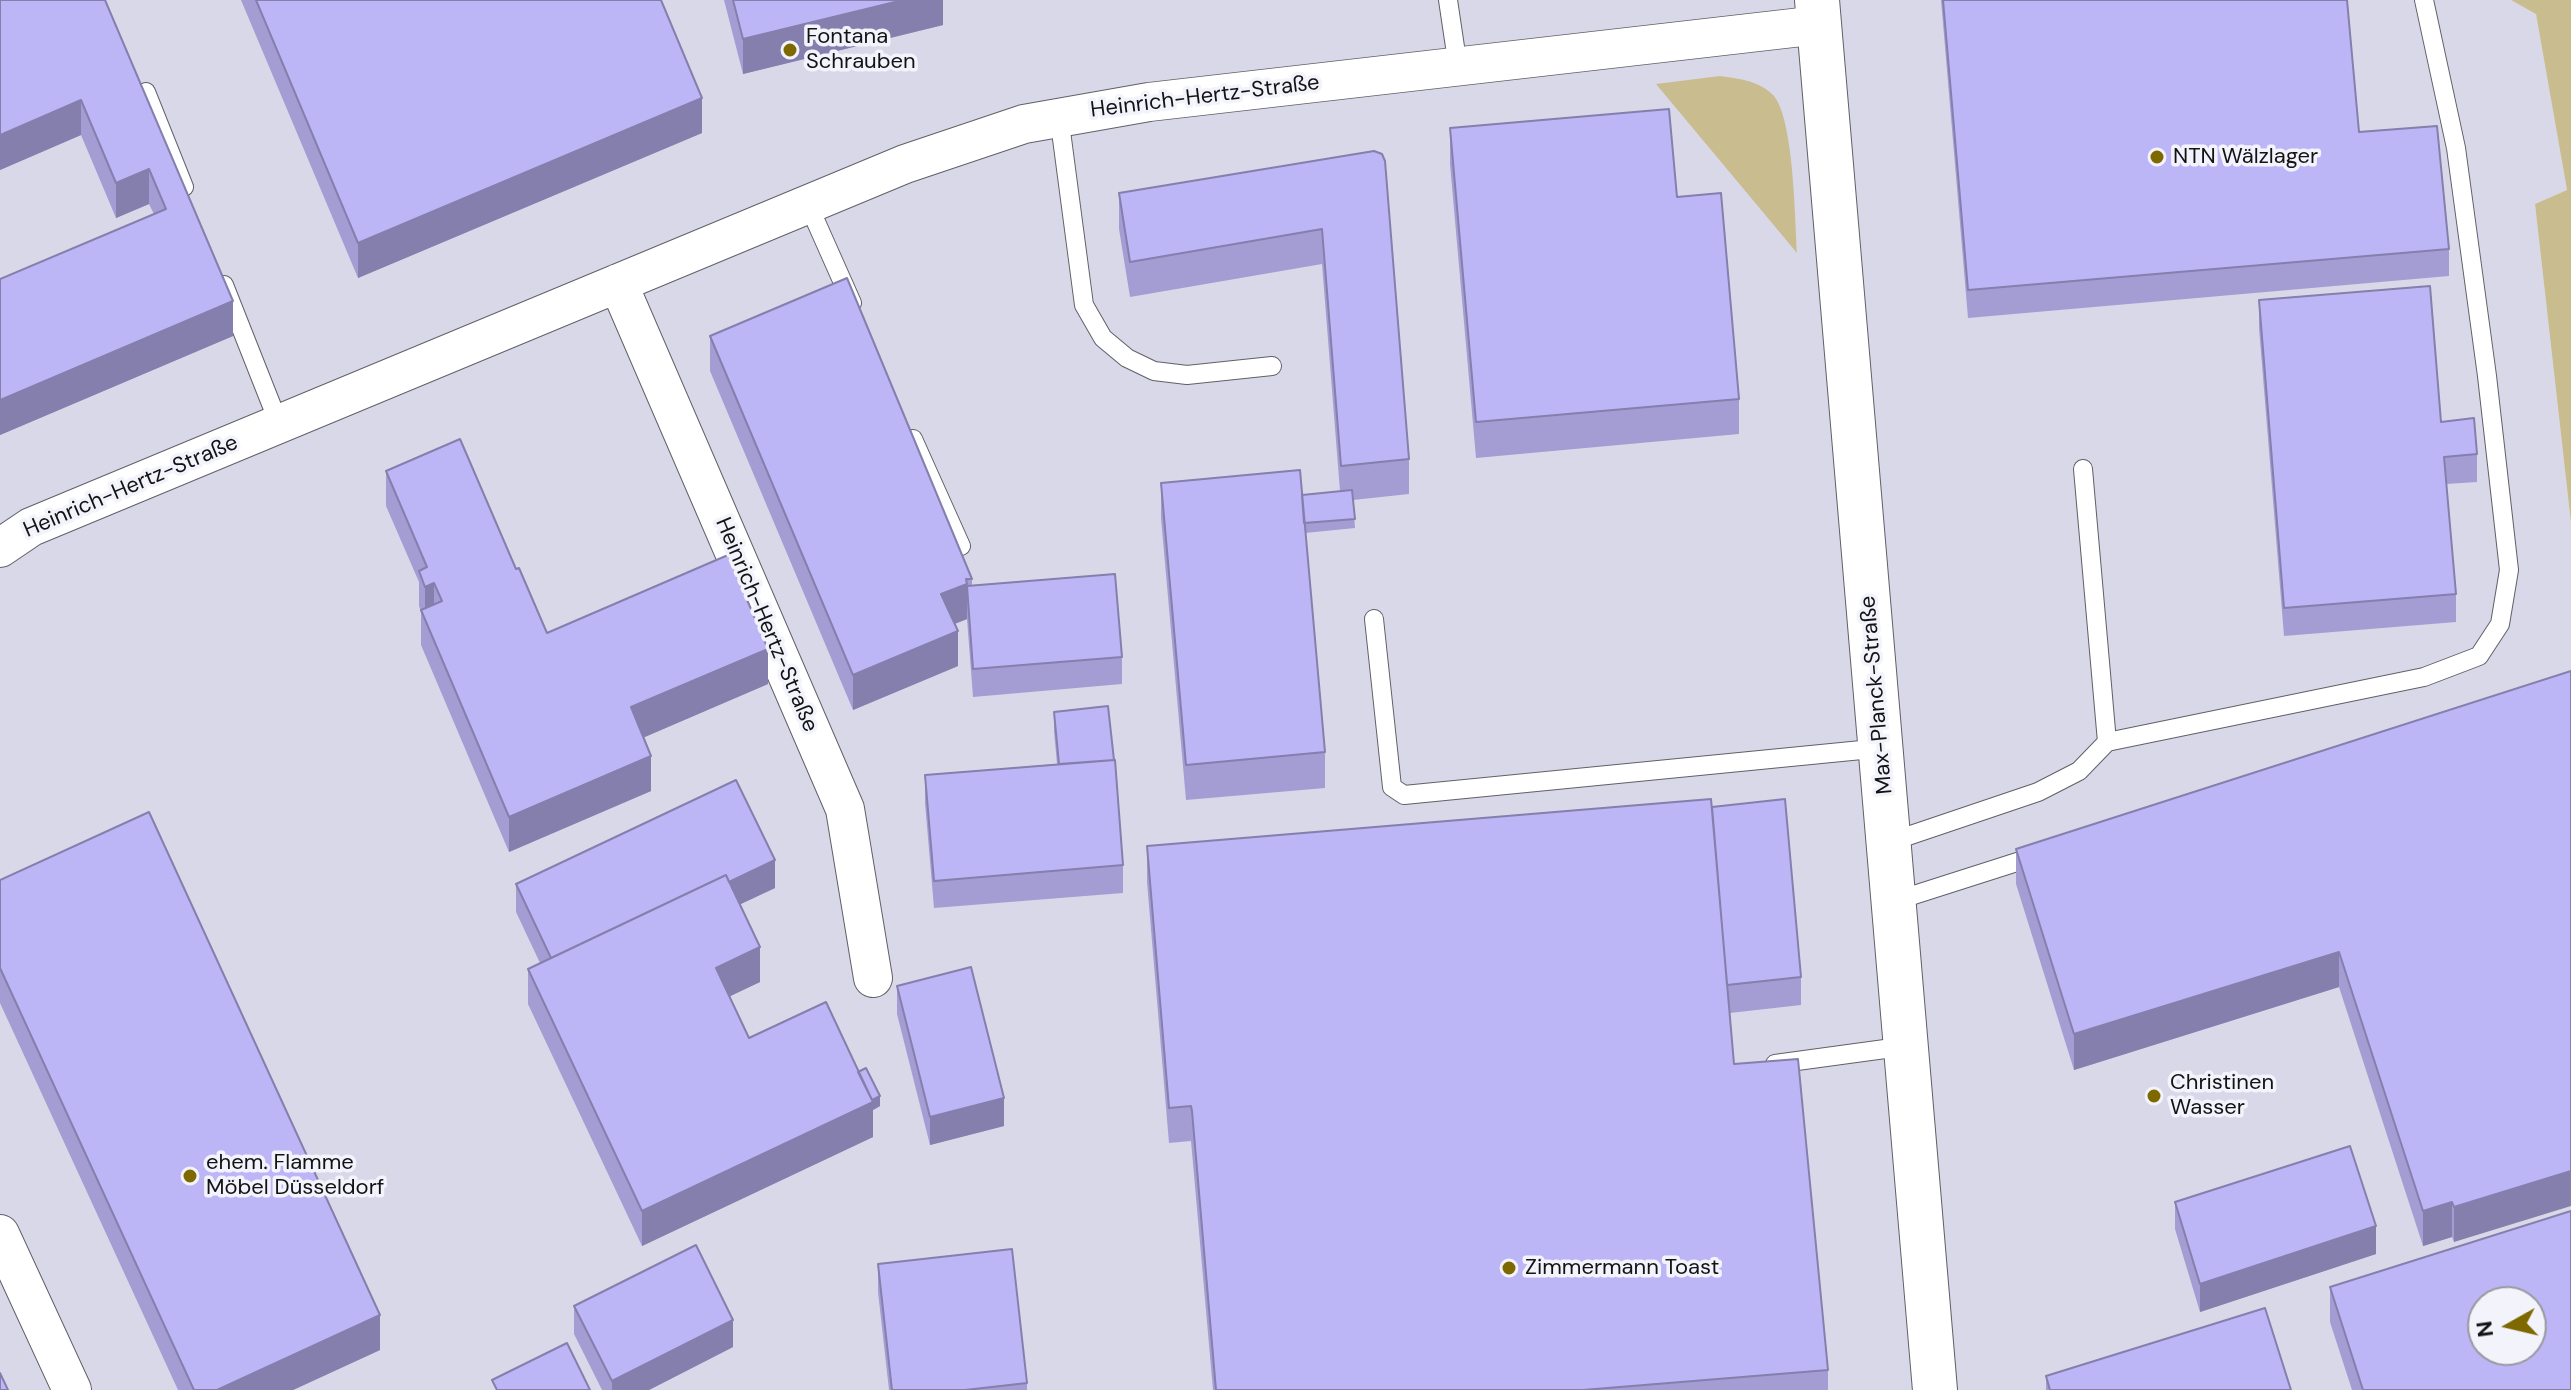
<!DOCTYPE html>
<html>
<head>
<meta charset="utf-8">
<style>
  body { margin:0 }
  #map { position:relative; width:2571px; height:1390px; overflow:hidden; background:#e6e5ef; font-family:"DM Sans",sans-serif }
  canvas { display:block }
  .north { position:absolute; left:2467px; top:1286px; width:80px; height:80px; box-sizing:border-box; background:#f3f3fc; border:2px solid #9999a0; border-radius:50%; rotate:262deg; font-size:22px; font-weight:700; line-height:32px; text-align:center; color:#131316 }
  .north::after { content:''; display:block; margin:auto; width:28px; height:36px; background:#7e6800; clip-path:polygon(50% 0,100% 100%,50% 72%,0 100%) }
</style>
</head>
<body>
<div id="map">
<canvas width="2571" height="1390"></canvas>
<div class="north">N</div>
</div>
<script>
const context = document.querySelector('canvas').getContext('2d');
context.lineJoin = 'round';
function fillPath(path, color) {
  context.fillStyle = color;
  context.fill(path, 'evenodd');
}
function strokePath(path, color, width, dash) {
  context.strokeStyle = color;
  context.lineWidth = width;
  context.lineCap = dash ? 'butt' : 'round';
  context.setLineDash(dash || []);
  context.stroke(path);
}
function drawText(font, color, halo, rows, align = 'center') {
  context.font = font + ' "DM Sans",sans-serif';
  context.lineWidth = 7;
  context.setLineDash([]);
  context.textBaseline = 'middle';
  context.strokeStyle = halo;
  context.fillStyle = color;
  for (const [text, x, y, turn = 0] of rows) {
    context.save();
    context.translate(x, y);
    context.rotate((+turn || 0) * Math.PI / 180);
    context.textAlign = isNaN(turn) ? turn : align;
    if (halo) context.strokeText(text, 0, 0);
    context.fillText(text, 0, 0);
    context.restore();
  }
}
fillPath(new Path2D(`
  M0 0H2511L2536 13 2567 190 2535 204 2571 523V1390H0ZM2483 1302H2531V1350H2483Z`), '#d9d8e8');
fillPath(new Path2D(`
  M2511 0H2571V523L2535 204 2567 190 2536 14Z
  M1720 76C1739 79 1757 80 1772 94 1794 114 1795 221 1797 253L1656 84Z`), '#c9bd8f');
const service = new Path2D(`
  M1448 0 1458 67
  M146 92 184 187
  M1059 116 1084 305 1103 338 1127 358 1154 371 1187 375 1272 366
  M808 204 852 303
  M224 285 279 424
  M913 439 961 546
  M1374 619 1392 787 1404 795 1882 748
  M2107 742 2424 677 2479 656 2500 624 2509 570 2487 376 2456 148 2424 0
  M1890 842 2038 792 2079 771 2107 742 2083 469
  M1895 901 2039 855
  M1775 1064 1907 1046`);
const minor = new Path2D(`
  M618 283 845 809 873 978
  M0 548 31 527 905 164 1024 124 1149 102 1819 25
  M0 1234 72 1390`);
const tertiary = new Path2D(`
  M1817 0 1935 1390`);
strokePath(service, '#606068', 20);
strokePath(minor, '#606068', 40);
strokePath(tertiary, '#606068', 46);
strokePath(service, '#fff', 18);
strokePath(minor, '#fff', 38);
strokePath(tertiary, '#fff', 44);
fillPath(new Path2D(`
  M105 0 233 336 0 435V279L154 214 149 204 116 218 81 135 0 170Z
  M241 0H661L702 133 358 278Z
  M724 0H943V25L743 74Z
  M1941 0H2347L2359 132 2449 249V276L1968 318Z
  M1450 128 1677 197 1739 399V434L1476 458 1450 164Z
  M1374 151 1409 459V494L1353 500 1355 528 1305 533 1325 752V788L1186 800 1161 518V483L1302 495 1340 491 1322 264 1130 297 1119 229V193Z
  M2259 300 2441 422 2477 454V482L2446 484 2456 594V622L2284 636 2259 328Z
  M710 336 972 579V586L1122 657V684L973 697 967 619 955 624 958 666 853 710 710 371Z
  M386 471 516 569 547 633 768 684 644 737 651 791 509 852 421 645V612L419 606V582L386 506Z
  M2571 671 2454 1242 2452 1237 2423 1246 2339 987 2074 1070 2016 884V849Z
  M1054 712 1123 865V893L934 908 925 803V775L1057 764 1054 731Z
  M1712 807 1801 977V1005L1730 1013 1734 1064 1828 1370V1390H1213L1191 1141 1169 1143 1147 882V846Z
  M0 880 380 1350 293 1390H178L0 1003Z
  M516 884 775 888 740 904 760 982 729 996 749 1038 858 1072 880 1106 873 1110V1137L642 1246 528 1004V969L540 963 516 912Z
  M897 986 1004 1126 930 1145 897 1014Z
  M2175 1202 2376 1254 2200 1312 2175 1229Z
  M878 1264 1027 1383V1390H889L878 1292Z
  M2330 1287 2571 1390H2352L2330 1322Z
  M574 1306 733 1347 649 1390H602L574 1334Z
  M2046 1376 2291 1390H2046Z`), '#a39dd4');
fillPath(new Path2D(`
  M903 0H943V25L743 74V39Z
  M702 98V133L358 278V243Z
  M81 100V135L0 170V135Z
  M149 169V204L116 218V183Z
  M233 301V336L0 435V400Z
  M434 583V619L425 622V587Z
  M967 584V619L941 629V594Z
  M958 631V666L853 710V675Z
  M768 649V684L631 743V707Z
  M651 756V791L509 852V817Z
  M775 860V888L554 992V964Z
  M760 947V982L716 1003V968Z
  M2339 952V987L2074 1070V1034Z
  M880 1096V1106L873 1110V1137L642 1246V1211Z
  M1004 1098V1126L930 1145V1117Z
  M2571 1171V1206L2454 1242V1207Z
  M2452 1202V1237L2423 1246V1211Z
  M2376 1226V1254L2200 1312V1284Z
  M380 1315V1350L293 1390H217Z
  M733 1320V1347L649 1390H612V1381Z`), '#847fac');
const building = new Path2D(`
  M0 0H105L233 301 0 400V279L166 209 149 169 116 183 81 100 0 135Z
  M256 0H661L702 98 358 243Z
  M733 0H903L743 39Z
  M1943 0H2347L2359 132 2437 126 2449 249 1968 290Z
  M1669 109 1677 197 1721 193 1739 399 1476 422 1450 128Z
  M1374 151 1382 154 1385 161 1409 459 1341 466 1322 229 1130 262 1119 193Z
  M847 278 972 579H966L967 584 941 594 958 631 853 675 710 336Z
  M2430 286 2441 422 2474 418 2477 454 2444 457 2456 594 2284 608 2259 300Z
  M460 439 516 569 519 568 547 633 728 555 768 649 631 707 651 756 509 817 421 610 442 601 434 583 425 587 419 571 427 567 386 471Z
  M1300 470 1325 752 1186 765 1161 483Z
  M1352 490 1355 519 1304 523 1302 495Z
  M1115 574 1122 657 973 669 967 586Z
  M2571 671V1171L2454 1207 2452 1202 2423 1211 2339 952 2074 1034 2016 849Z
  M1108 706 1114 760 1059 764 1054 712Z
  M1115 760 1123 865 934 881 925 775Z
  M736 780 775 860 729 882 726 875 551 958 516 884Z
  M1711 799 1734 1064 1798 1059 1828 1370 1583 1390H1216L1192 1111 1191 1106 1169 1108 1147 846Z
  M1785 799 1801 977 1727 985 1712 807Z
  M149 812 380 1315 217 1390H194L0 968V880Z
  M726 875 760 947 716 968 749 1038 826 1002 873 1102 642 1211 528 969Z
  M971 967 1004 1098 930 1117 897 986Z
  M866 1068 880 1096 872 1100 858 1072Z
  M2350 1146 2376 1226 2200 1284 2175 1202Z
  M2571 1211V1390H2363L2330 1287ZM2483 1302H2531V1350H2483Z
  M696 1245 733 1320 612 1381 574 1306Z
  M1012 1249 1027 1383 965 1390H892L878 1264Z
  M2265 1308 2291 1390H2050L2046 1376Z
  M567 1343 590 1390H497L492 1380Z
  M0 1373 8 1390H0Z`);
fillPath(building, '#bdb6f6');
strokePath(building, '#847fac', 2);
for (const [x, y, r, color] of [
  [790,50,8,"#7e6800"],
  [2157,157,8,"#7e6800"],
  [2154,1096,8,"#7e6800"],
  [190,1176,8,"#7e6800"],
  [1509,1268,8,"#7e6800"]
]) {
  const dot = new Path2D();
  dot.arc(x, y, r, 0, 2 * Math.PI);
  context.fillStyle = color;
  context.fill(dot);
  strokePath(dot, '#f3f3fc', 3);
}
drawText('22px', '#131316', '#f3f3fc', [
  ["Fontana",806,37],
  ["Schrauben",806,62],
  ["NTN Wälzlager",2173,157],
  ["Christinen",2170,1083],
  ["Wasser",2170,1108],
  ["ehem. Flamme",206,1163],
  ["Möbel Düsseldorf",206,1188],
  ["Zimmermann Toast",1525,1268]
], 'left');
drawText('22px', '#131316', '#f3f3fc', [
  ["Heinrich-Hertz-Straße",1205,97,-7],
  ["Heinrich-Hertz-Straße",131,487,-23],
  ["Heinrich-Hertz-Straße",766,625,67],
  ["Max-Planck-Straße",1877,695,-95]
]);
</script>
</body>
</html>
